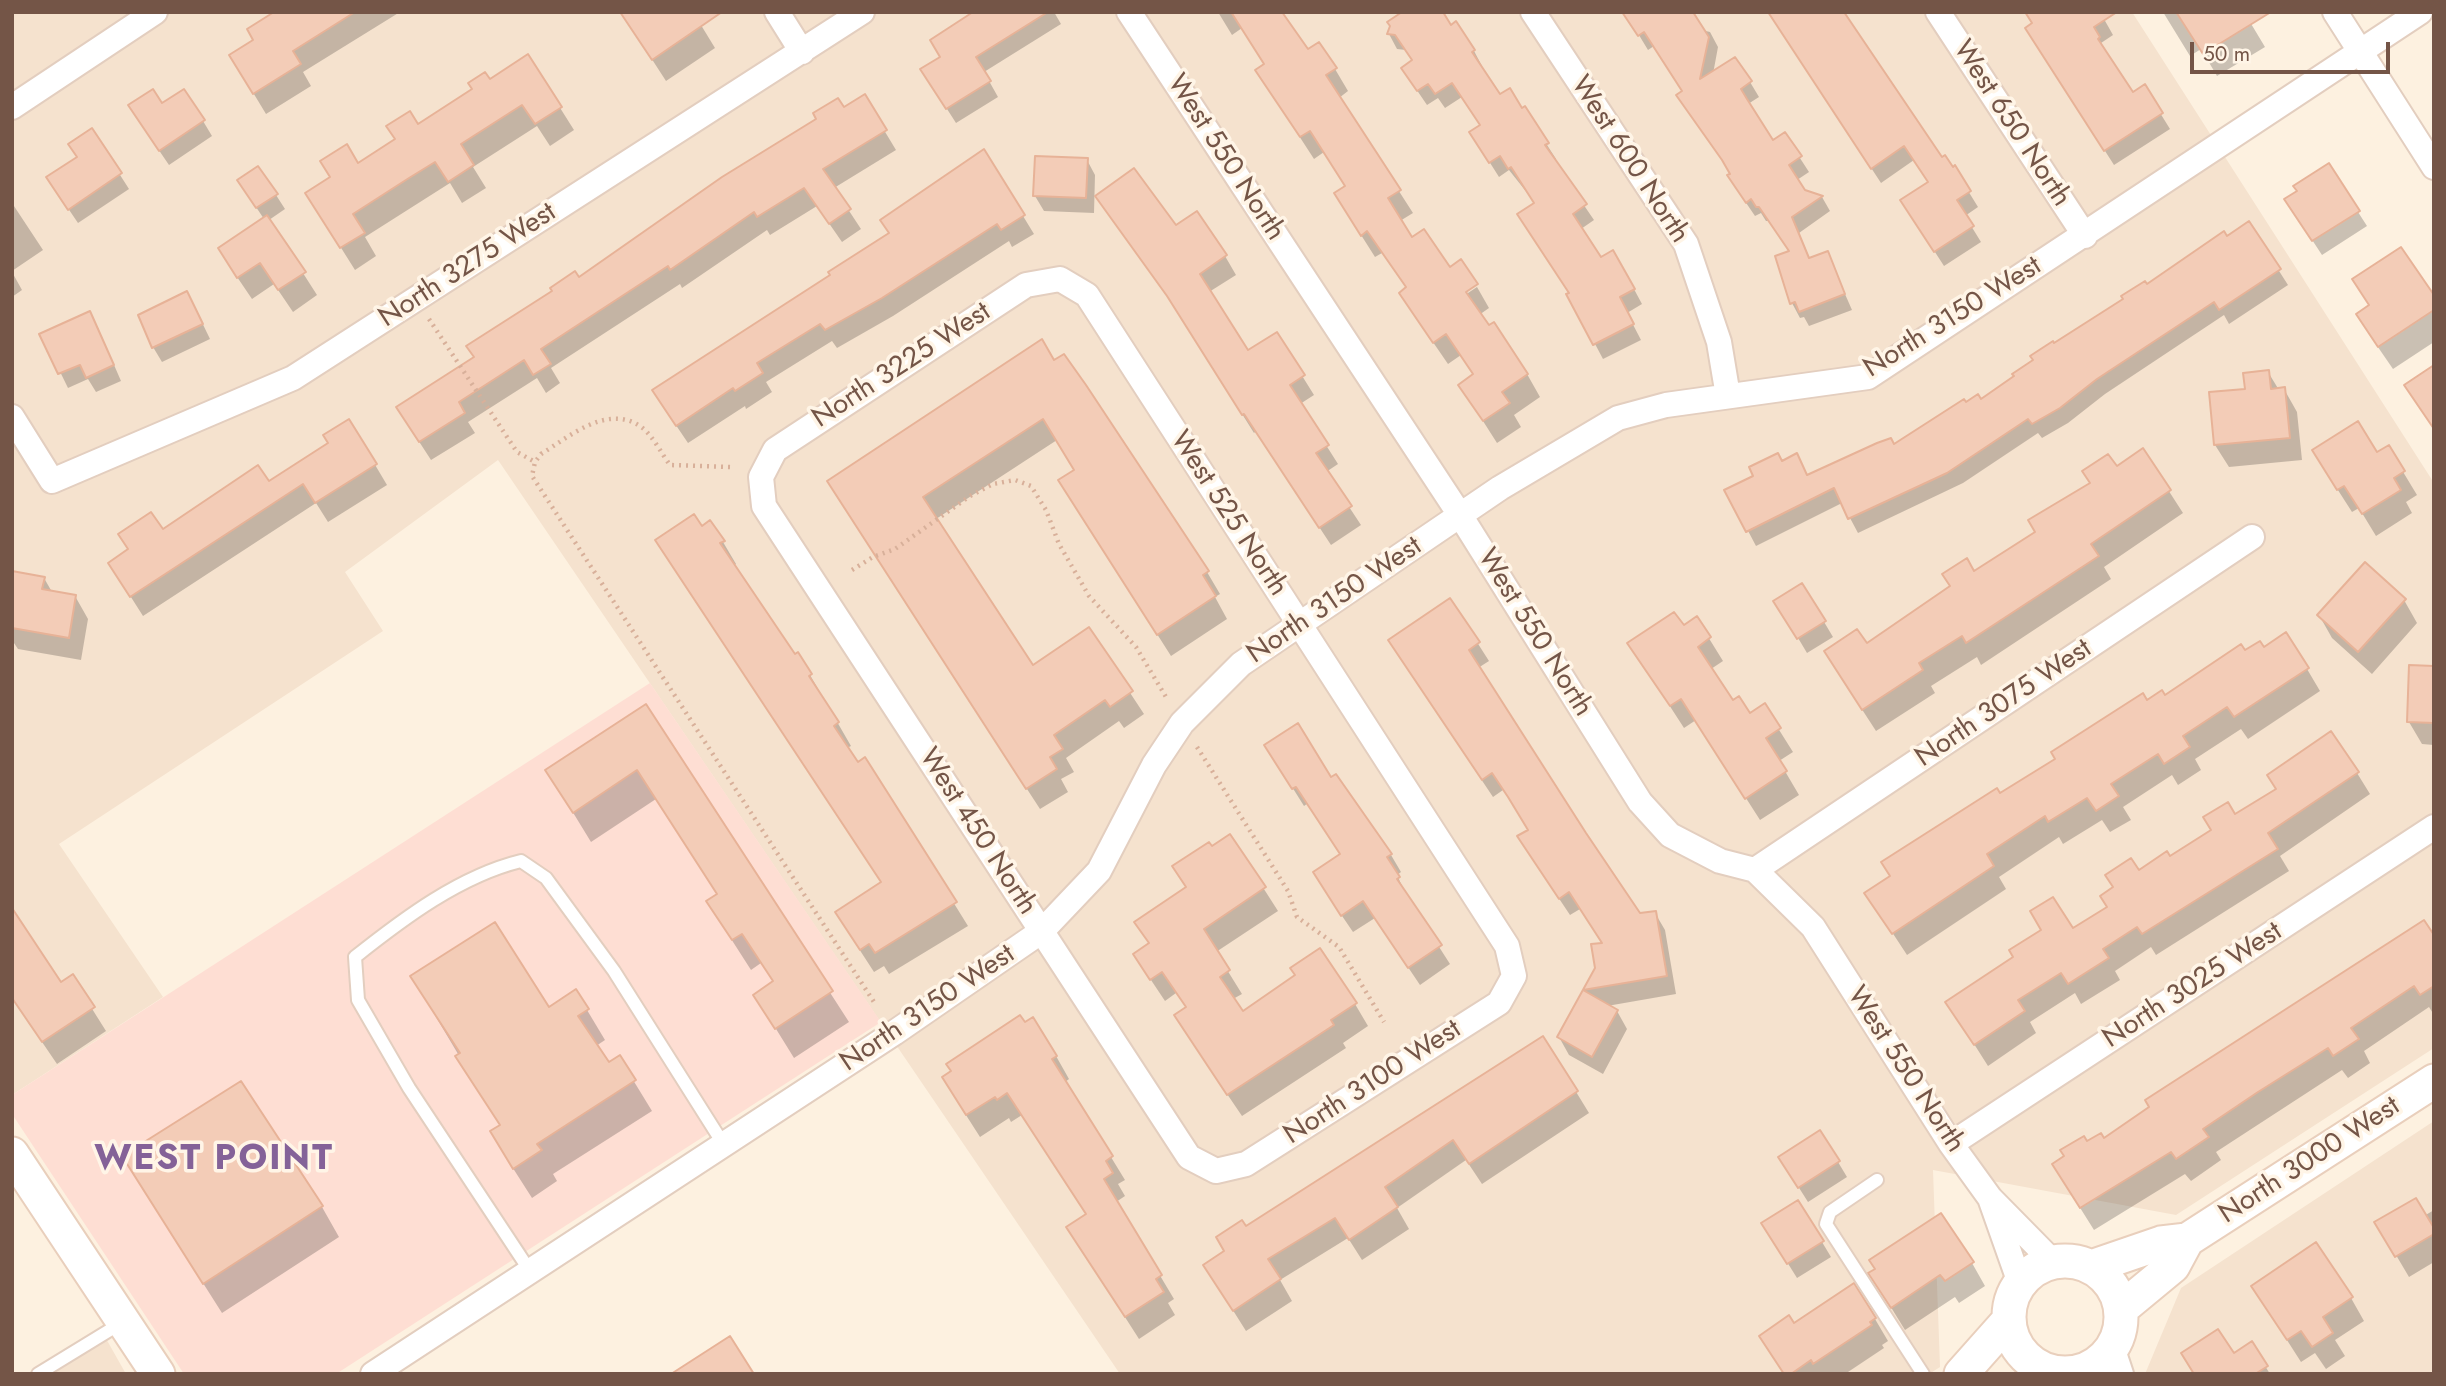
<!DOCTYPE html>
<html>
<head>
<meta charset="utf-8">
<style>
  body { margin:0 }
  #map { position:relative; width:2446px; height:1386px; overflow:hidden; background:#fdf1e0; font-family:Jost,sans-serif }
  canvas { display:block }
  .frame { position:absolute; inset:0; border:14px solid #745547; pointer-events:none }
  .scale { position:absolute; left:2190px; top:42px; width:200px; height:32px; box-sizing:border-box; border:4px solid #745547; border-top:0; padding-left:9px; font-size:21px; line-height:24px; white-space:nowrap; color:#745547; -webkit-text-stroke:5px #fff5e7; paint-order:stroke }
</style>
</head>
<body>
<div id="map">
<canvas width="2446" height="1386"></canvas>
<div class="frame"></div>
<div class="scale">50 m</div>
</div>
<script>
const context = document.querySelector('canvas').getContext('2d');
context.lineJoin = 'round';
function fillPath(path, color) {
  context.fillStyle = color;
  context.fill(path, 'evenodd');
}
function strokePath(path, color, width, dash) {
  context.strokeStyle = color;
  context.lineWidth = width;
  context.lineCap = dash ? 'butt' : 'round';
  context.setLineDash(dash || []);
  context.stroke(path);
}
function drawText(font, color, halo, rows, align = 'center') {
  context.font = font + ' Jost,sans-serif';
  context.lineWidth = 7;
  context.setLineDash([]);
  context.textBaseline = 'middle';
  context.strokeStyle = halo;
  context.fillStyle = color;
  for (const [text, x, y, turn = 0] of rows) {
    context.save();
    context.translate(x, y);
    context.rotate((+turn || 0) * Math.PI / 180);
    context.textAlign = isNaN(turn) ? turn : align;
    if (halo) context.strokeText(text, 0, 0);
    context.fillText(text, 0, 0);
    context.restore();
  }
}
fillPath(new Path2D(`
  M12 12H2132L2434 483V1048L2176 1215 1933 1170 1940 1367 1929 1374H1120L498 460 345 572 383 631 59 844 163 997 12 1095Z
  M2434 1121V1374H2145L2181 1288Z
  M100 1328 126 1374H28Z`), '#f5e2ce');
fillPath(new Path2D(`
  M650 683 881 1022 336 1374H184L12 1114V1095Z`), '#feded3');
fillPath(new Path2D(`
  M275 12H400L303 72 311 86 266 114 243 76 256 41Z
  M693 12 715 48 666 81 622 13Z
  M975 12H1054L1061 24 984 72 998 97 956 123 931 84Z
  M1218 12H1280L1308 52 1335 69 1348 91 1339 98 1413 213 1400 221 1459 299 1477 287 1489 308 1479 315 1527 374 1540 397 1514 415 1521 427 1497 443 1460 385 1474 376 1461 355 1448 364 1415 316 1407 289 1382 253 1375 257 1349 216 1346 187 1324 152 1314 159 1257 71 1265 65 1242 28 1232 35Z
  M1625 12 1710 32 1718 47 1713 74 1750 82 1759 97 1748 104 1773 143 1785 135 1809 172 1797 180 1804 191 1822 197 1830 211 1799 233 1810 259 1827 253 1852 310 1809 326 1804 317 1800 318 1792 303 1791 252 1770 221H1766L1761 213 1755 216 1738 191 1732 174 1687 110 1684 92 1654 46 1648 50Z
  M1769 12 1954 168 1978 207 1965 216 1981 242 1944 266 1911 215 1929 183 1914 160 1881 183Z
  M2100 12 2113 35 2101 43 2132 94 2144 87 2170 129 2114 165 2036 43 2034 24Z
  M2163 12H2244L2265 47 2217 76 2201 49 2190 56Z
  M1391 27 1474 51 1482 66 1480 67 1500 96 1524 109 1556 159 1553 160 1594 220 1581 229 1600 259 1628 278 1642 304 1627 313 1641 340 1603 359 1569 295 1536 204 1509 170 1499 177 1480 147 1481 126 1462 97 1445 108 1438 98 1427 105 1412 83 1414 61 1406 50 1397 49 1389 34Z
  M528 57 574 130 550 146 537 126 473 167 486 188 462 203 450 183 365 237 376 256 355 270 321 216 358 166Z
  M864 97 896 150 834 188 861 229 842 242 817 206 770 235 767 230 682 288 680 284 551 368 560 383 546 393 537 378 468 422 475 433 431 460 409 426 476 358 579 279Z
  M162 105 203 121 212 136 169 165 139 121Z
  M92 131 129 189 78 223 57 192Z
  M1087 160 1095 175 1094 213 1044 211 1035 196Z
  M248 195H276L285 209 269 220 317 295 293 312 274 284 252 299 233 271 264 219Z
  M1097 197 1176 228 1225 256 1236 275 1209 292 1247 352 1276 334 1314 395 1300 404 1338 464 1326 472 1361 525 1331 545 1256 431 1254 433 1180 315Z
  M12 203 43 250 12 271Z
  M2358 212 2367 226 2322 255 2295 214Z
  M1023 216 1034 234 1012 247 1009 241 893 316 837 348 832 341 766 382 772 392 746 409 745 406 688 443 665 409 832 276 830 272Z
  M2249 224 2288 285 2229 324 2224 315 2105 394 2068 423 2042 438 2038 433 1963 483 1858 533 1842 503 1756 546 1727 491 1782 463 1808 476 1894 447 1965 405 1980 401 2054 346Z
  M12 272 22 290 12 297Z
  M2354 280 2434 299V342L2393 369 2371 337 2370 307Z
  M195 308 210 339 162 362 153 347Z
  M98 328 121 381 96 392 88 379 68 388 42 335Z
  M1054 362 1207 572 1220 594 1215 597 1227 619 1171 656 1073 502 1076 471 1057 440 936 519 1032 668 1088 629 1144 714 1124 728 1119 721 1066 758 1074 772 1061 779 1068 792 1040 809 841 503Z
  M2268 372 2279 390 2284 389 2297 412 2302 460 2229 467 2215 445 2247 390Z
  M349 421 387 485 328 522 316 503 143 616 122 583 129 550 162 531 268 483 330 444Z
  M2388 447 2417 495 2406 502 2412 513 2376 536 2359 508 2352 512 2327 473Z
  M2143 451 2183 513 2104 567 2111 579 1981 665 1977 657 1931 686 1935 693 1876 731 1839 674 1866 646 2037 533Z
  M701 528 723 542 736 564 733 566 794 657 797 655 810 675 851 746 847 748 857 765 865 760 968 926 889 974 884 966 874 972 850 935 882 883 657 540Z
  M44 578 52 592 75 596 88 619 81 660 18 649 12 640V580Z
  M1802 585 1833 637 1807 653 1776 601Z
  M1450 600 1489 661 1478 668 1639 915 1655 913 1665 930 1676 994 1607 1006 1617 1011 1627 1029 1603 1074 1569 1055 1559 1037 1597 968 1603 944 1580 909 1570 915 1530 855V831L1520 815 1503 790 1493 797 1400 658Z
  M2404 600 2417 623 2372 674 2332 638 2319 615Z
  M1697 619 1723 661 1711 669 1733 702 1750 715 1764 706 1793 752 1779 761 1799 795 1760 820 1696 720 1684 728 1629 643 1683 628Z
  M2263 649 2307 669 2320 691 2248 739 2241 729 2195 759 2201 770 2178 785 2172 775 2123 807 2131 820 2110 832 2102 820 2063 844 2059 837 1999 877 2006 889 1907 955 1867 894 2000 795 2147 702 2164 697 2245 653Z
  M2434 668V745L2422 744 2409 722Z
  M645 706 849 1022 794 1058 755 995 774 983 761 963 751 970 726 931 708 901 718 895 656 799 591 842 547 770Z
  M1277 763 1331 779 1391 855 1401 872 1397 875 1407 897 1450 964 1420 985 1375 918 1353 932 1325 891 1342 855 1308 803 1304 806Z
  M2357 773 2370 794 2280 856 2289 871 2156 955 2151 947 2115 971 2120 980 2081 1004 2075 993 2030 1022 2036 1033 1988 1066 1948 1003 2109 907 2139 872 2170 858 2235 816Z
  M1230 836 1278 911 1216 952 1242 994 1233 999 1242 1013 1355 1004 1368 1026 1343 1043 1346 1048 1242 1116 1189 1038 1186 1007 1176 993 1165 1001 1149 977 1150 945 1137 923 1187 888 1212 849Z
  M2434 936V1015L2429 1007 2364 1051 2370 1063 2348 1078 2342 1070 2216 1152 2221 1160 2191 1181 2185 1174 2094 1230 2067 1187 2087 1144 2104 1140Z
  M72 977 106 1031 57 1064 12 998 61 985Z
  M430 1007 587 1010 605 1040 596 1046 608 1065 619 1057 652 1111 553 1174 557 1181 532 1198 509 1162 501 1126Z
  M1543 1038 1589 1113 1482 1184 1466 1160 1397 1208 1409 1229 1362 1260 1348 1238 1280 1280 1292 1301 1246 1331 1205 1266 1226 1252 1245 1228Z
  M1056 1056 1069 1079 1065 1082 1125 1180 1118 1184 1125 1196 1116 1202 1174 1299 1168 1303 1175 1315 1139 1339 1082 1250 1087 1216 1022 1115 1011 1122 1009 1118 980 1137 957 1101Z
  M1820 1132 1847 1177 1808 1202 1789 1172Z
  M142 1187 322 1207 339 1237 222 1313Z
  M2434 1210V1262L2409 1277 2377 1223 2424 1216Z
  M1772 1238 1822 1242 1831 1257 1797 1278Z
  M1972 1263 1985 1286 1959 1303 1955 1297 1905 1330 1884 1296 1877 1270Z
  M2253 1287 2351 1298 2364 1321 2335 1340 2345 1356 2326 1369 2315 1353 2301 1362Z
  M1875 1319 1888 1341 1882 1345 1884 1348 1845 1374H1784L1761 1336 1794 1326Z
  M2251 1343 2270 1374H2195L2233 1355Z`), '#0003');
const building = new Path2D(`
  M274 12H355L293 51 301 64 253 94 229 55 253 40 247 29Z
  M620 12H722L652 60Z
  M973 12H1048L976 57 991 81 946 109 920 69 940 57 930 40Z
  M1231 12H1282L1308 49 1319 42 1337 68 1326 75 1401 190 1388 198 1412 237 1424 229 1450 267 1461 259 1478 284 1466 292 1489 325 1494 322 1528 374 1502 392 1510 403 1483 421 1458 385 1473 374 1446 334 1433 343 1399 293 1406 287 1367 231 1361 236 1334 193 1345 186 1310 131 1300 137 1255 70 1264 64Z
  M1402 12H1443L1451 25 1456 21 1475 50 1472 52 1500 94 1510 88 1522 108 1525 106 1549 143 1545 145 1587 204 1573 214 1601 257 1613 250 1635 289 1620 297 1634 324 1593 345 1566 294 1569 293 1517 214 1534 203 1511 167 1508 169 1500 156 1489 163 1469 132 1480 125 1452 83 1435 94 1428 84 1417 91 1401 68 1412 60 1395 35 1387 34 1390 26 1387 22Z
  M1622 12H1693L1709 37 1700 79 1735 57 1752 81 1741 89 1747 99 1773 140 1785 132 1802 156 1789 165 1805 190 1823 196 1792 217 1809 258 1828 251 1845 294 1799 312 1795 302 1790 304 1775 256 1789 251 1759 207H1756L1751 199 1746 203 1727 175 1730 174 1722 160 1676 95 1682 91 1644 32 1638 36Z
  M1768 12H1844L1942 157 1945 155 1953 167 1955 165 1971 191 1957 200 1974 226 1934 252 1900 200 1928 182 1904 146 1871 169Z
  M2025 12H2117L2094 27 2100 37 2098 39 2133 92 2145 84 2163 113 2104 151 2025 28 2032 23Z
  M2176 12H2271L2203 54Z
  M528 54 562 107 535 124 522 105 461 144 474 165 448 182 435 162 409 178 353 214 365 233 340 248 305 193 330 177 320 161 347 144 358 163 395 139 386 126 410 111 418 124 472 89 468 83 485 72 490 79Z
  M153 89 162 103 184 89 205 120 159 151 128 105Z
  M865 94 887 130 823 169 851 209 829 224 804 188 757 217 754 212 670 270 668 266 541 349 551 364 533 375 524 360 459 402 465 413 419 442 396 407 474 357 466 346 552 291 550 288 575 271 579 277 722 177 816 119 813 113 838 98 844 107Z
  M92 128 122 173 68 210 46 177 77 157 68 144Z
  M984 149 1025 215 1001 230 997 224 882 298 825 330 820 324 757 363 763 373 735 391 733 388 676 426 652 390 830 275 828 272 889 233 880 220Z
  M1035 156 1088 158 1086 198 1033 196Z
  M2329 163 2360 211 2312 241 2284 199 2297 191 2293 186Z
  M258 166 278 194 256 208 237 180Z
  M1134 168 1176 225 1197 211 1227 255 1200 274 1248 350 1277 332 1305 375 1290 385 1329 445 1316 453 1352 506 1319 528 1244 414 1242 415 1167 296 1095 196Z
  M267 215 306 272 278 290 260 263 237 278 218 248Z
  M2249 221 2281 269 2219 310 2214 302 2097 379 2060 408 2032 424 2028 419 1947 473 1848 519 1834 488 1746 532 1724 490 1753 476 1749 467 1778 453 1782 461 1797 453 1807 475 1877 443 1891 438 1894 444 1964 399 1966 402 1978 394 1981 399 2014 376 2012 374 2033 360 2030 356 2053 341 2054 343 2123 299 2121 296 2145 281 2147 284 2224 231 2227 236Z
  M2401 247 2434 295V310L2378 347 2356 314 2369 305 2352 279Z
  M187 291 203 324 152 348 138 315Z
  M90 311 114 365 86 378 80 365 58 374 39 334Z
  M1042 339 1054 360 1064 354 1086 385 1209 571 1203 575 1216 596 1157 635 1058 480 1074 470 1043 419 923 497 1033 665 1089 627 1133 691 1110 707 1105 700 1054 735 1063 749 1050 757 1057 769 1026 789 827 481Z
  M2434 365V429L2404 385Z
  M2269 370 2271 389 2285 387 2290 438 2214 445 2209 392 2245 389 2243 373Z
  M349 419 377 464 315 503 303 484 130 597 108 563 128 549 118 534 151 512 163 529 258 465 269 481 328 443 323 435Z
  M2358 421 2377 452 2389 445 2405 471 2394 478 2401 490 2362 514 2344 486 2337 490 2312 450Z
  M2143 448 2171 490 2091 544 2099 556 1966 643 1962 636 1919 663 1923 670 1862 710 1824 651 1857 629 1867 643 1950 586 1942 574 1967 558 1974 571 2035 532 2028 520 2090 483 2082 471 2108 454 2117 466Z
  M694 514 702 526 710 520 725 541 720 543 795 654 798 652 812 674 809 676 839 722 834 726 858 762 865 757 957 902 875 953 869 944 860 950 835 912 881 882 655 540Z
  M2365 562 2406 599 2358 652 2317 615Z
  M12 571 45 577 42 589 76 595 69 638 12 628Z
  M1802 583 1826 621 1797 639 1773 601Z
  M1450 598 1480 642 1469 650 1586 833 1640 913 1656 911 1667 976 1583 990 1618 1010 1592 1057 1557 1037 1595 968 1591 944 1602 943 1569 892 1559 899 1517 836 1528 830 1508 797 1492 773 1482 780 1388 640Z
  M1674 612 1684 625 1697 616 1711 637 1698 647 1733 700 1739 696 1750 713 1765 703 1781 728 1766 738 1787 771 1745 799 1681 699 1670 706 1627 643Z
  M2286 632 2309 668 2234 717 2227 707 2183 736 2190 747 2164 764 2158 754 2111 784 2119 796 2096 811 2087 798 2048 822 2045 816 1987 854 1994 866 1892 934 1864 893 1890 876 1881 862 1997 788 2000 793 2055 759 2051 752 2143 693 2147 700 2162 690 2165 695 2241 644 2245 650 2260 641 2264 647Z
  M2409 665 2434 666V723L2407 722Z
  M646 704 833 991 775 1029 753 995 773 981 742 934 732 940 706 901 717 894 637 770 573 813 545 770Z
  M1298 723 1331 777 1336 774 1392 854 1387 857 1400 877 1397 879 1442 945 1408 968 1363 901 1341 916 1313 872 1340 854 1296 787 1292 789 1264 745Z
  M2331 731 2359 772 2268 833 2278 849 2142 934 2137 927 2103 949 2109 958 2068 984 2061 973 2018 1000 2025 1011 1974 1045 1945 1002 2013 957 2009 950 2041 930 2030 911 2053 897 2073 928 2107 907 2100 896 2113 887 2105 875 2131 858 2139 870 2167 851 2170 856 2211 830 2203 817 2228 802 2235 814 2276 789 2267 775Z
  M1230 834 1266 887 1204 929 1230 970 1220 977 1243 1011 1295 975 1290 968 1320 948 1357 1003 1331 1020 1334 1025 1227 1095 1174 1015 1186 1007 1162 972 1150 980 1133 954 1149 943 1134 922 1186 887 1172 866 1209 842 1212 846Z
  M12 908 61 982 73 974 95 1007 42 1042 12 998Z
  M2424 920 2434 935V986L2420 995 2414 986 2351 1028 2359 1039 2333 1056 2328 1048 2258 1092 2203 1129 2209 1137 2176 1159 2171 1152 2080 1208 2052 1164 2064 1156 2060 1150 2084 1136 2087 1141 2101 1133 2104 1138 2149 1107 2145 1100Z
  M495 922 549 1007 576 989 589 1009 578 1016 609 1062 620 1055 636 1080 537 1144 542 1150 513 1169 490 1131 500 1125 455 1056 460 1053 410 976Z
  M1020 1015 1025 1022 1033 1017 1057 1056 1052 1059 1113 1156 1106 1161 1113 1173 1104 1179 1162 1275 1156 1279 1164 1292 1125 1317 1066 1227 1086 1214 1007 1093 997 1100 995 1097 966 1115 942 1077 951 1071 946 1064Z
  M1543 1036 1578 1091 1469 1164 1453 1140 1385 1187 1398 1207 1349 1240 1335 1218 1268 1259 1281 1279 1233 1311 1203 1265 1224 1251 1216 1237 1242 1220 1246 1226Z
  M241 1081 323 1206 203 1284 122 1156Z
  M1820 1130 1840 1161 1798 1188 1778 1157Z
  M2416 1198 2434 1228V1234L2395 1257 2374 1222Z
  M1798 1200 1824 1241 1787 1264 1761 1223Z
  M1941 1213 1974 1262 1945 1281 1940 1275 1891 1308 1868 1273 1875 1269 1869 1260Z
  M2316 1242 2353 1297 2323 1317 2333 1333 2312 1347 2301 1331 2287 1340 2251 1286Z
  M1854 1283 1876 1318 1870 1322 1872 1325 1813 1364 1811 1360 1791 1374H1784L1759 1336 1789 1315 1794 1323Z
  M2218 1329 2234 1353 2252 1341 2268 1366 2255 1374H2194L2181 1353Z
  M730 1336 754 1374H671Z`);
fillPath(building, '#f3ccb7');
strokePath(building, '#e7b297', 2);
const lane = new Path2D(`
  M1877 1180 1830 1212 1826 1224 1923 1374
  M530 1271 409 1088 358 1000 355 957C404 918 460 876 521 861L546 878 614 971 724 1145
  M38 1374 123 1322`);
const street = new Path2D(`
  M777 12 802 52
  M1129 12 1460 515 1640 802 1670 835 1720 861 1755 870 1813 927 1951 1144 1990 1198
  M1533 12 1686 244 1719 342 1728 396
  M1938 12 2085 236
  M2335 12 2434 167
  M12 107 155 12
  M1060 279 1087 295 1507 946 1514 976 1499 1003 1246 1164 1216 1171 1189 1157 764 506 761 477 775 450 1026 285Z
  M12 417 52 481 293 378 862 12
  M1755 870 2252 537
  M1951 1144 2434 827
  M2020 1283 1990 1198 2053 1262
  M2112 1347 2121 1374
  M2078 1372 2080 1374
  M373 1374 894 1033 1042 931 1099 871 1154 765 1182 723 1241 664 1500 488 1618 418 1666 405 1868 377 2420 12`);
const secondary = new Path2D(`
  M12 1154 158 1374
  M2009 1317a56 56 0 1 1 112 0a56 56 0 1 1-112 0Z
  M2091 1267 2161 1243 2187 1240 2434 1081
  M2121 1309 2173 1266 2187 1240
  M1961 1374 2009 1320`);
strokePath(lane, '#e3cebf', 16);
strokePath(street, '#e3cebf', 28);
strokePath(secondary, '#e9cfbc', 37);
strokePath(new Path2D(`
  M429 319 517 452 535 462
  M730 467 670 465C661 453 652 434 640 426 606 404 569 437 541 454L535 462 532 476 874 1002
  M852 570 873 557 895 549 970 496 993 484 1015 480 1031 486 1046 510 1059 544 1089 596 1136 647 1166 697
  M1197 747 1288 891 1297 917 1339 947 1384 1022`), '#d8b09a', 4.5, [2, 5]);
strokePath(lane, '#fff', 12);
strokePath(street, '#fff', 24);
strokePath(secondary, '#fff', 33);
drawText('28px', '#745547', '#fff5e7', [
  ["West 650 North",2011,124,57],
  ["West 550 North",1225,158,57],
  ["West 600 North",1629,160,57],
  ["North 3275 West",468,266,-33],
  ["North 3150 West",1953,318,-32],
  ["North 3225 West",902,366,-33],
  ["West 525 North",1228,514,57],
  ["North 3150 West",1335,601,-34],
  ["West 550 North",1534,633,58],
  ["North 3075 West",2004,704,-34],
  ["West 450 North",977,832,57],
  ["North 3025 West",2193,986,-33],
  ["North 3150 West",928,1009,-34],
  ["West 550 North",1905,1070,57],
  ["North 3100 West",1373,1083,-33],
  ["North 3000 West",2310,1161,-33]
]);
context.letterSpacing = '2px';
drawText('bold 35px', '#846298', '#fff5e7', [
  ["WEST POINT",214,1161]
]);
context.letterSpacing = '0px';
</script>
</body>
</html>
